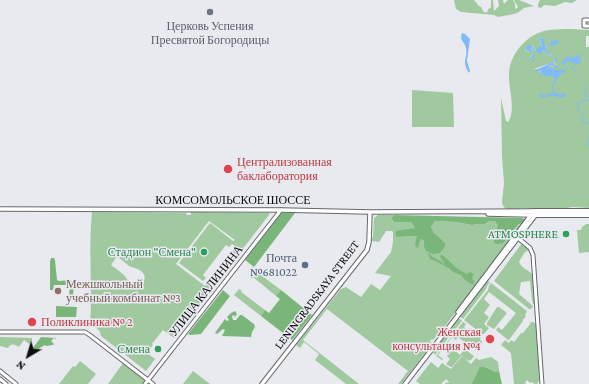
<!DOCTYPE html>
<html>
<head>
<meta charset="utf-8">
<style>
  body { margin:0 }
  #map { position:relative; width:589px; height:384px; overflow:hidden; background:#e9eaf0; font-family:"Crimson Pro",serif }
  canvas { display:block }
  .north { position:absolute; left:8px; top:336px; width:40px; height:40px; -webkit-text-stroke:3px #e9eaf0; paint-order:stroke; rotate:218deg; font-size:11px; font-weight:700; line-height:16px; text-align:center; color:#0d0d0f }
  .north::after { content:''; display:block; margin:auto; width:14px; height:18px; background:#0d0d0f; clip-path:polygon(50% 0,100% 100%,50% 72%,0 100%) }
</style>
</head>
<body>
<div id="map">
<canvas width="589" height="384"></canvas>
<div class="north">N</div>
</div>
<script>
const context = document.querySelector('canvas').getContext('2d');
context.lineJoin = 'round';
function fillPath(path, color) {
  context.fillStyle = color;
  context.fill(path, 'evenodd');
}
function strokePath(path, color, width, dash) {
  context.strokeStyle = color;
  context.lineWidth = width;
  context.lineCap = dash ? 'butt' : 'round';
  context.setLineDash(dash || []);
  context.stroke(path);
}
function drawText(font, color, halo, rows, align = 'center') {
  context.font = font + ' "Crimson Pro",serif';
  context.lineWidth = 3;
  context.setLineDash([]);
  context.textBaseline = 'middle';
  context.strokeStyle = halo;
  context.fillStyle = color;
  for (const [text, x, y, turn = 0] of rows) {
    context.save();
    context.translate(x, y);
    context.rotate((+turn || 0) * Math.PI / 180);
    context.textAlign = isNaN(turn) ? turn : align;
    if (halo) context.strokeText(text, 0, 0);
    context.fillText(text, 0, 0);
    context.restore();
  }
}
fillPath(new Path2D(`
  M454 0H474L479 6 481 7 483 11 486 13 487 12 489 8V9L491 7V0H493L494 11 499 6 498 0H503L504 4 508 0H513L515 3V9L517 8 518 7 514 0H519L534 6 524 8 519 12 514 14 498 17 494 15 461 12 456 9Z
  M540 0H577L572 3 565 2 555 6 544 5 541 8 538 7V4Z
  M571 29 589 30V36H586V47H589V208L573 207 547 211 523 208 511 210 506 209 503 206 502 202 504 183 502 157 501 98 506 121 508 122C516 111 509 90 509 77 508 55 527 33 549 30 557 29 564 29 571 29ZM540 37C543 40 544 45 547 47L546 49C549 57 553 53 556 61L553 64 556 68 549 65 551 69 557 71 550 69 548 75 541 74 540 70 534 69 551 63 555 59 554 57 548 55 544 50 542 52 536 51 532 48 530 49 533 52 532 59 530 57 532 55V52L526 51 525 50 526 47 532 46 536 50 542 47 540 39H537Z
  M412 90 453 93 454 127H412Z
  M92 212 186 213 187 215H191V212L269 213V215L228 268 223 264 236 247 232 244 229 247 226 245 203 275 206 278 203 281 179 263 210 223 233 241 235 240 209 221 176 264 205 286 218 269 224 274 174 338 163 330 152 344 153 345 147 353 155 359 146 371 101 336 100 332 96 327H90C93 289 88 250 92 212ZM117 256C121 259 125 263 129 266 134 268 140 269 143 273 148 279 141 289 133 286 130 285 129 282 127 279 123 273 116 269 111 265Z
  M378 215H394L392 217C392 220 393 222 396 222H411L416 229 397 237 418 236 415 245 418 247 421 239 424 241V246L438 238 434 233 431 227 435 221 455 222 472 225 478 224H485L489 221H495L499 225 497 229 512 233 520 224 524 223 439 334H438L433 340 432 339 430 341 432 343 429 348 401 384H398L408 371 327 309 303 340 359 384H346L315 360 319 354 304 342 300 348 296 345 341 289 346 287 361 297 371 284 380 290 391 276 375 273 391 252 393 242V232L392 231H386L379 242 372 241V239L373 237 374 218Z
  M586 224H589V252L579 253 577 230H581L582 227Z
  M522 243 529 249V250L525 252 520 260 519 262C521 268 529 270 533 275L534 304H533L532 300 530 281 521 282 519 294 533 306 531 309H529L494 281Z
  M254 270 281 290 276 296 253 277 252 279 249 276Z
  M487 281 490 282 487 286 486 289 463 319 460 316V314Z
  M491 283 527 311 525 315 526 316 523 320V321L509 340H508L496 330 498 327 502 330 516 313 489 292 484 299 490 305 484 313 489 317 484 324 489 328 484 334H482L464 320 488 290 489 286Z
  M239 289 242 291 241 292 265 310 261 316 234 295Z
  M497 307H499L507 313 494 329 487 325V323Z
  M457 319H460L462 321 454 331 452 330 451 332 452 333 435 355 432 351 445 335C451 331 452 324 457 319Z
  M463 322 466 324 464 327 469 331 470 329 472 331 473 330 481 336 480 340 483 342H482C480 344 481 346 480 348L479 347 477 350 468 343 467 344 458 337 456 340 452 337 438 355 443 359 442 360 436 356Z
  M529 322H533L536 324 540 369 539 381 537 384H535L531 382 530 383 527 380 525 383 526 384H514L511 353 501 345 505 340 509 343 511 340 514 342 521 333H523L531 323Z
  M0 337 32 338V341L29 344 24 340 19 347C14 344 11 343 8 348L0 346Z
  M453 349 460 355 464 350H466L474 356 471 360 469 361 461 356 452 367H451L446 364 450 359 447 356Z
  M461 357H463L471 364 476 358 479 360 491 357 498 362 499 371C489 374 489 364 479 368L474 379 471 384H445L446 382 448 383 449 382 446 379 441 384H420L416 381 431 362 438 368 442 363 451 369Z
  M80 361 96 374 88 384H59L73 366 75 367Z
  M123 363 132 369 144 379V384H108Z
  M193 371 210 384H183Z`), '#a0c9a0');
fillPath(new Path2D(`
  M281 213H295L254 267 245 260Z
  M394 215 522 218 526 220 524 223 519 224 503 243 498 244 494 243V237L498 225 495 221H489L485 224H478L472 225 455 222 435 221 431 227 434 233 445 243V246L440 253 433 254 426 251 424 246V241L421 239 418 248 416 247 415 245 417 236 397 237 395 234 396 231 415 228 411 222H394L392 219V217Z
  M429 253 432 257H433L442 262 443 264 444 262 441 259 440 256 442 255C447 258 451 263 455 267 459 270 463 272 467 274L470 272 474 274 472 278 474 282 473 285 465 280 461 275 453 272 449 268 446 267 443 264 442 265 438 262 430 259 428 254Z
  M51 258H54L55 260 57 280 59 281 70 280 74 284 73 296 69 297 70 283H69L67 285H54L53 290H50V262Z
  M223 290 230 296 201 334 190 335 188 334Z
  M281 290 312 315 292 340 261 316 265 310 269 313 280 299 276 296Z
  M56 306 77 307 76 317H56Z
  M235 311 237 314 235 317 234 315 232 316 233 320H236L240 315H242L254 324 255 327 252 332 251 337 222 336 225 330 223 329 217 334 215 333 225 319 227 321 229 320 227 317 231 313Z
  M41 337 56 338V339L54 338 51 341 54 344 53 345 46 346 45 345 38 349 32 354 30 352Z
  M480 367C488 365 492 374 499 371L502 384H471L474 379 479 368Z`), '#7ab67a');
fillPath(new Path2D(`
  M462 33 465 34 470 39 467 61 470 71 469 73C461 60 468 59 466 48 465 42 459 41 462 33Z
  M539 37 543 39 546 47 550 46 551 41 557 40 559 42V43L552 46 547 47 546 49 549 54 554 57 557 59 556 61 553 63 554 66H558L568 56H569V60L572 56H573V60L574 57H576L578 55H581L580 60 581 61V64L578 63 576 65 574 63 567 61 565 66 568 68 573 67C574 70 577 73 579 76 582 81 586 82 587 88 586 84 576 72 573 70V68C569 68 567 69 564 66V64L563 63 560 64 558 67 556 68 550 65 549 66C552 71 558 70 564 69L566 71 563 74 560 72 559 77 556 79V83H554V85L553 87 554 92H556L557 94H559L561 95 562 93 565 94 566 96C558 99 559 96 552 96 546 96 546 99 539 96V95L542 93 544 96 547 94 549 95 551 92 552 95 553 94 552 87 555 78 552 76H545L542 74 541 77 540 79 541 72 540 70 537 71H533L551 63 555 59 554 57 548 55 544 50 540 54H539L532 48 530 49 533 52 534 56 532 59 535 61H533L530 58 533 54 531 52 525 50 526 47 529 44 536 50 540 46 542 47 540 39 536 38Z`), '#80bbf8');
strokePath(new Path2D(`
  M587 88 585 95 589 97
  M589 100 588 101 585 100 580 102 578 104V110L583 115 582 117 583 123 587 122 589 124
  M589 137V140
  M589 141 587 145 589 146`), '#80bbf8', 1);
const tertiary = new Path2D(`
  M589 20H584V26H589
  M518 238 530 248 533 255 542 384
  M0 332H85L91 336 153 384
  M0 371 16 384
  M0 379 6 384
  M145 384 281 210`);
const secondary = new Path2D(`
  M0 209 281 210 370 212 533 211 535 215 534 217 405 384
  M488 214 531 215
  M458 312 531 215
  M262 384 367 250 369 242 370 212`);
const primary = new Path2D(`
  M589 211H533L531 215H589`);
strokePath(tertiary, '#66676c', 5);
strokePath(secondary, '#66676c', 5.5);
strokePath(primary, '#66676c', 6);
strokePath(tertiary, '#fff', 3);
strokePath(secondary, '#fff', 3.5);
strokePath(primary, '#fff', 4);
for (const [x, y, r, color] of [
  [210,12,4,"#6b7280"],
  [228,169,5,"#e0444e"],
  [566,234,4,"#2e9e5b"],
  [204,252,4,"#2e9e5b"],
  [305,265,4,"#5c6f8a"],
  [58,291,4,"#8d6e63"],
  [32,322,5,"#e0444e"],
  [490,339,5,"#e0444e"],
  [158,349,4,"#2e9e5b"]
]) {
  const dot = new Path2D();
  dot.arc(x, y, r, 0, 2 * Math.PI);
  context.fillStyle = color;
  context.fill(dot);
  strokePath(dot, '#e9eaf0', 1.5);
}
drawText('12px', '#5b616d', '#e9eaf0', [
  ["Церковь Успения",210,26],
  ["Пресвятой Богородицы",210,40]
]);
drawText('12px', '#be3a42', '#e9eaf0', [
  ["Централизованная",237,162],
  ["баклаборатория",237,176],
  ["Поликлиника № 2",41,322],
  ["Женская",481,332,"right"],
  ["консультация №4",481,346,"right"]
], 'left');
drawText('12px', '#0d0d0f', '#e9eaf0', [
  ["КОМСОМОЛЬСКОЕ ШОССЕ",233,200],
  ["УЛИЦА КАЛИНИНА",206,291,-52],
  ["LENINGRADSKAYA STREET",317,295,-53]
]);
drawText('12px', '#27864d', '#e9eaf0', [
  ["ATMOSPHERE",558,234],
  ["Стадион \"Смена\"",196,252],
  ["Смена",150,349]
], 'right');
drawText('12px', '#4e5e75', '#e9eaf0', [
  ["Почта",297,258],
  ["№681022",297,272]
], 'right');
drawText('12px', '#785e54', '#e9eaf0', [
  ["Межшкольный",66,284],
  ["учебный комбинат №3",66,298]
], 'left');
</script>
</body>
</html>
